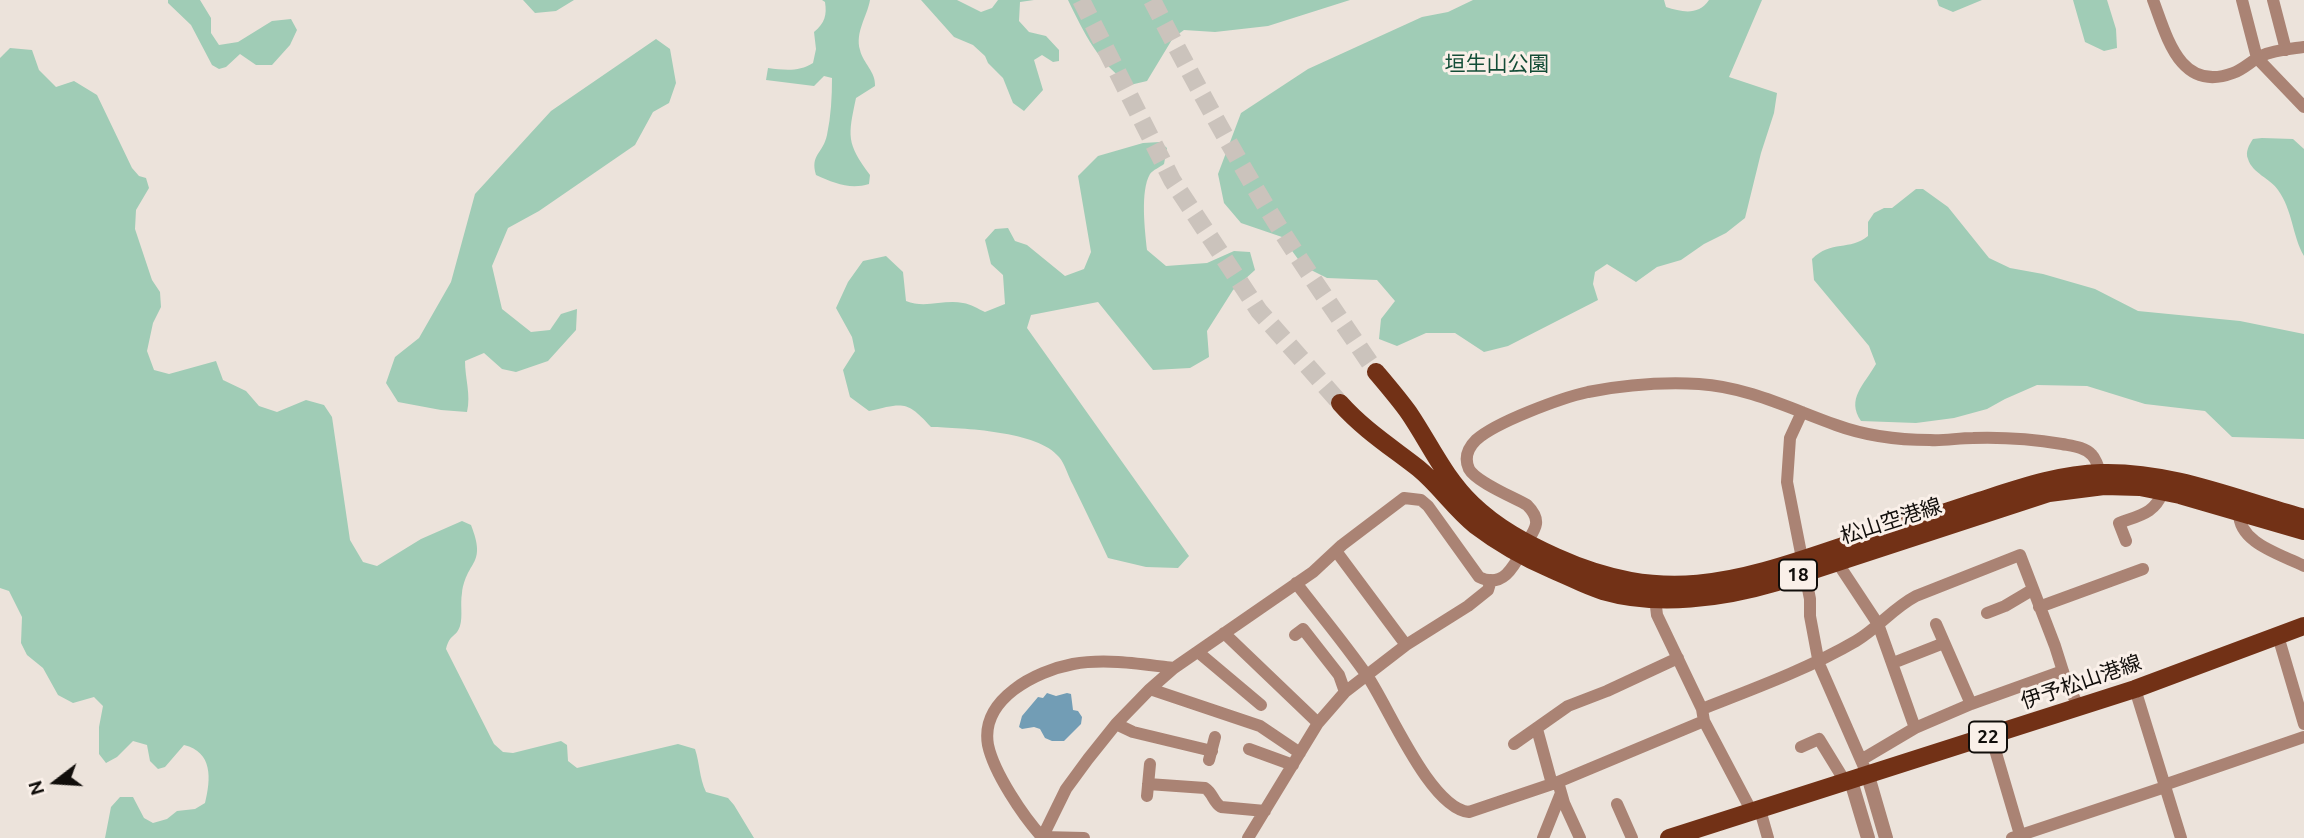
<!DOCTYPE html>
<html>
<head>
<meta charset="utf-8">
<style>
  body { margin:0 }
  #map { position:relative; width:2304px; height:838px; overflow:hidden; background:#ece3db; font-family:Ubuntu,sans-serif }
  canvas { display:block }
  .north { position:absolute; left:21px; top:747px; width:70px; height:70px; -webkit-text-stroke:5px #faf0e9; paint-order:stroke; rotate:253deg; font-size:19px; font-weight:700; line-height:28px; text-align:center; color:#110e0b }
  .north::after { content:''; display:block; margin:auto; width:24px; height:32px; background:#110e0b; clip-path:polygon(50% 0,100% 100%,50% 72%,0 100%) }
</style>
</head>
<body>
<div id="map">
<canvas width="2304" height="838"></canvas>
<div class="north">N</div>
</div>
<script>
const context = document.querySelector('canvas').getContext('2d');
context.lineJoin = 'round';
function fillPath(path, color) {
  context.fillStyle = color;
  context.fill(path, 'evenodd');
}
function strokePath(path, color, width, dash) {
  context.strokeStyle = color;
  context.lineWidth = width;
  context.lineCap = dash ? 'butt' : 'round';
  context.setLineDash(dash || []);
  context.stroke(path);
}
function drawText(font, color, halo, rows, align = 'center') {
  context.font = font + ' Ubuntu,"Noto Sans JP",sans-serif';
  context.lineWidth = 6;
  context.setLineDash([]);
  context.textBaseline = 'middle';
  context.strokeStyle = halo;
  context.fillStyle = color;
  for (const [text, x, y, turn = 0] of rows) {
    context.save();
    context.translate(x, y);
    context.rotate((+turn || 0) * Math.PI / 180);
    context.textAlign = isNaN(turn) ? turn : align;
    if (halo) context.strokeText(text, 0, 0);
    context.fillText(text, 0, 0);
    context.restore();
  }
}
fillPath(new Path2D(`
  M168 0H200L211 18V33L219 45 238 42 272 21 291 19 297 30 290 45 272 65H256L240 54 226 67 219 69 212 65 191 25 168 3Z
  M523 0H574L556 11 535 13Z
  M822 0H870C867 17 855 32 860 50 863 63 876 72 875 86L856 98C848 136 846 143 870 175L869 184C850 190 834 183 816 175 810 154 823 154 827 135 831 116 832 97 832 78L824 76 814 86 766 80 768 68C784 70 799 72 813 63L816 49 814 32C825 23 827 15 825 2Z
  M921 0H957L981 12 992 8 998 0H1034L1020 2 1019 21 1029 32 1046 36 1059 50V61L1053 62 1042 55 1034 60 1043 90 1024 111 1013 103 1003 78 988 63 985 56 973 45 954 37Z
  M1068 0H1350L1268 26 1215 32 1184 30 1173 38 1147 81 1130 85C1098 62 1085 35 1068 0Z
  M1473 0H1664L1666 7C1682 12 1698 16 1709 0H1762L1729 77 1777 93 1774 113 1761 153 1745 218 1726 233 1704 244 1681 260 1657 267 1636 282 1607 264 1595 272 1593 284 1598 300 1508 346 1484 352 1455 333H1426L1397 346 1379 339 1381 319 1395 301 1377 280 1327 278 1303 266 1282 237 1241 223 1224 203 1218 174 1241 113 1308 69 1422 17 1448 12Z
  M1937 0H1982L1953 12 1939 6Z
  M2073 0H2107L2116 29 2117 48 2104 51 2085 42Z
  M656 39 670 49 676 83 669 103 653 112 635 145 539 211 508 228 492 266 502 309 531 332 550 330 561 314 577 309 576 330 548 361 516 372 502 369 484 353 465 361C465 379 471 394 467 412L441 410 398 402 386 383 395 357 419 338 451 282 475 194 551 111Z
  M10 48 32 50 39 70 56 87 74 81 97 95 132 168 139 176 146 178 149 188 136 210 135 229 152 280 160 292 161 307 153 323 147 351 154 370 169 374 216 361 223 380 246 391 259 406 277 412 306 400 324 405 332 417 350 540 363 562 377 566 421 539 462 521 471 525C487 566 467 559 462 593 460 604 463 616 460 626 456 638 450 633 446 649L494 744 503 752 513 753 561 741 567 745 568 761 577 768 678 744 695 749C700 764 699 777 706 792L728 798 734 805 754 838H105L111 807 120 797H133L144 818 153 823 167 819 177 811 195 809 205 803C211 779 213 752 184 745L165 767 158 769 150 761 147 745 133 741 117 757 106 763 99 754V727L103 706 94 697 73 703 58 695 43 668 27 655 21 643 22 617 9 591 0 588V58Z
  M2262 138 2293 139 2304 149V256C2292 235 2293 211 2278 190 2271 179 2252 173 2248 159 2245 152 2249 145 2253 139Z
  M1160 142 1167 148 1164 164C1160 167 1153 170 1150 174 1140 191 1145 231 1147 250L1166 266 1207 263 1234 251 1250 252 1255 270 1233 290 1207 331 1209 357 1190 368 1153 370 1098 302 1031 315 1027 328 1189 556 1178 568 1146 567 1108 558C1097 534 1085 510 1073 485 1068 476 1065 464 1059 457 1039 431 961 428 931 427 907 400 903 403 869 411L850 397 843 370 855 351 852 337 836 308 848 282 863 261 886 256 903 272 906 301C925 309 944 299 963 303 971 304 978 309 985 312L1005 304 1003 275 991 264 985 240 995 229 1008 228 1015 241 1027 245 1065 276 1084 269 1091 252 1078 176 1098 156 1143 143Z
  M1916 189H1923L1948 207 1989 258 2010 268 2043 274 2095 289 2138 311 2240 321 2304 334V439L2232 437 2205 411 2145 404 2087 386 2037 385 2005 399 1987 409 1954 418 1916 423 1861 421C1846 399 1864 385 1876 364L1869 346 1814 280 1812 259C1831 240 1850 251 1868 236V222L1874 213 1884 208H1892Z`), '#a0ccb6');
fillPath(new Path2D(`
  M1047 693 1056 696 1067 693 1071 694 1073 710 1078 711 1082 717 1081 724 1064 741H1052L1045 738 1040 729 1034 727 1022 729 1019 727 1022 716 1038 697 1043 698Z`), '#729db5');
strokePath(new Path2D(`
  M1081 0 1172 180 1259 311 1340 403
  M1152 0C1185 64 1219 127 1255 188 1292 251 1335 311 1376 372`), '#cbc3bc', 18, [18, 9]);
strokePath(new Path2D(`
  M2153 0C2167 37 2180 93 2233 73 2244 69 2251 61 2261 56 2274 50 2290 49 2304 47
  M2242 0 2257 58 2304 107
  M2273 0 2286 50
  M1802 412 1790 438 1787 482 1810 599V616L1819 664 1868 776
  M2239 512C2238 543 2280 554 2304 566
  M2126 541 2119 523C2140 515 2154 514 2163 492
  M1336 551 1406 645
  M1837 562 1878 624 1915 728
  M1296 583C1320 614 1346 645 1368 677 1389 708 1430 808 1469 812L1558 782 1704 721
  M1655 598 1657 615 1702 709 1704 721 1752 812
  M2039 607 2143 569
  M1987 613 2005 606 2032 590
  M1936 624 1971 704
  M1224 633 1318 723
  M1295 635 1303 629 1339 675 1345 692
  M2278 636 2304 724
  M1198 652 1261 705
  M1893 663 1944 643
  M1150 689 1260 726 1300 753
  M2135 689 2181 838
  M1702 709C1753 689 1808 669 1856 641 1878 628 1893 608 1916 596L2020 555 2055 646 2067 684 2079 707
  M1116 724 1133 732 1212 751
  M1537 729 1552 784
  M1991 736 2021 838
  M1514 744 1568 706 1607 691 1678 658
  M1801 747 1819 739 1846 783
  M1249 749 1293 765
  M1209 760 1215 737
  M1861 760 1915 728 1971 704 2063 671
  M1558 782 1564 803 1580 838
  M1148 784 1205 788C1213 793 1213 802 1221 807L1265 811
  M2164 785 2304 737
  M1147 796 1150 764
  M1617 804 1632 838
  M1760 810 1768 838
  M1042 838 1066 789 1088 759 1116 724 1150 689 1174 668 1313 572 1342 545 1404 498 1421 500 1428 506 1479 577C1505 590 1516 562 1526 544 1529 538 1535 531 1536 524 1537 517 1532 510 1527 505 1513 497 1476 482 1469 469 1464 458 1468 448 1476 440 1496 422 1561 398 1588 392 1624 385 1663 382 1699 384 1748 387 1791 409 1836 425 1866 436 1899 440 1930 440 1944 441 1958 438 1973 438 2003 437 2032 439 2062 444 2072 446 2085 447 2092 455 2097 460 2100 472 2102 479
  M1084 838 1042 837C1023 816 994 773 988 745 980 699 1036 671 1073 664 1105 658 1142 664 1174 668
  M1248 838 1318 723 1345 692 1406 645 1468 606 1488 590 1491 580
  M1543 838 1561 793
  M2012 838 2165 787`), '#aa8374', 12);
strokePath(new Path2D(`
  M1868 776 1886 838
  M1851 781 1868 838`), '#aa8374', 14);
strokePath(new Path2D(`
  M1376 372C1387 385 1399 399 1409 413 1430 444 1444 477 1472 504 1497 528 1525 543 1556 557 1662 605 1734 583 1837 548 1883 533 1928 518 1973 503 2014 490 2057 474 2101 473 2171 471 2236 499 2301 517
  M1340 403C1363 429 1391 447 1418 468 1439 485 1454 508 1475 525 1500 544 1525 558 1553 570 1570 577 1586 586 1603 591 1658 607 1723 598 1777 582L2049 493 2104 486 2140 487 2180 495 2304 531
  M1669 838 2135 689 2304 626`), '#723116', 18);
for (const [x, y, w] of [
  [1798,575,38],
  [1988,737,38]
]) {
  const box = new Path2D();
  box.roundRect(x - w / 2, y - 15.5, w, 31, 5);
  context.fillStyle = '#faf0e9';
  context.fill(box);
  strokePath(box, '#110e0b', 2);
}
drawText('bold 19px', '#110e0b', null, [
  ["18",1798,575],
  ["22",1988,737]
]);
drawText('21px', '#144d37', '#faf0e9', [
  ["垣生山公園",1497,64]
]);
drawText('21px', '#110e0b', '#faf0e9', [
  ["松山空港線",1891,521,-18],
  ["伊予松山港線",2081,682,-19]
]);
</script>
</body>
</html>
